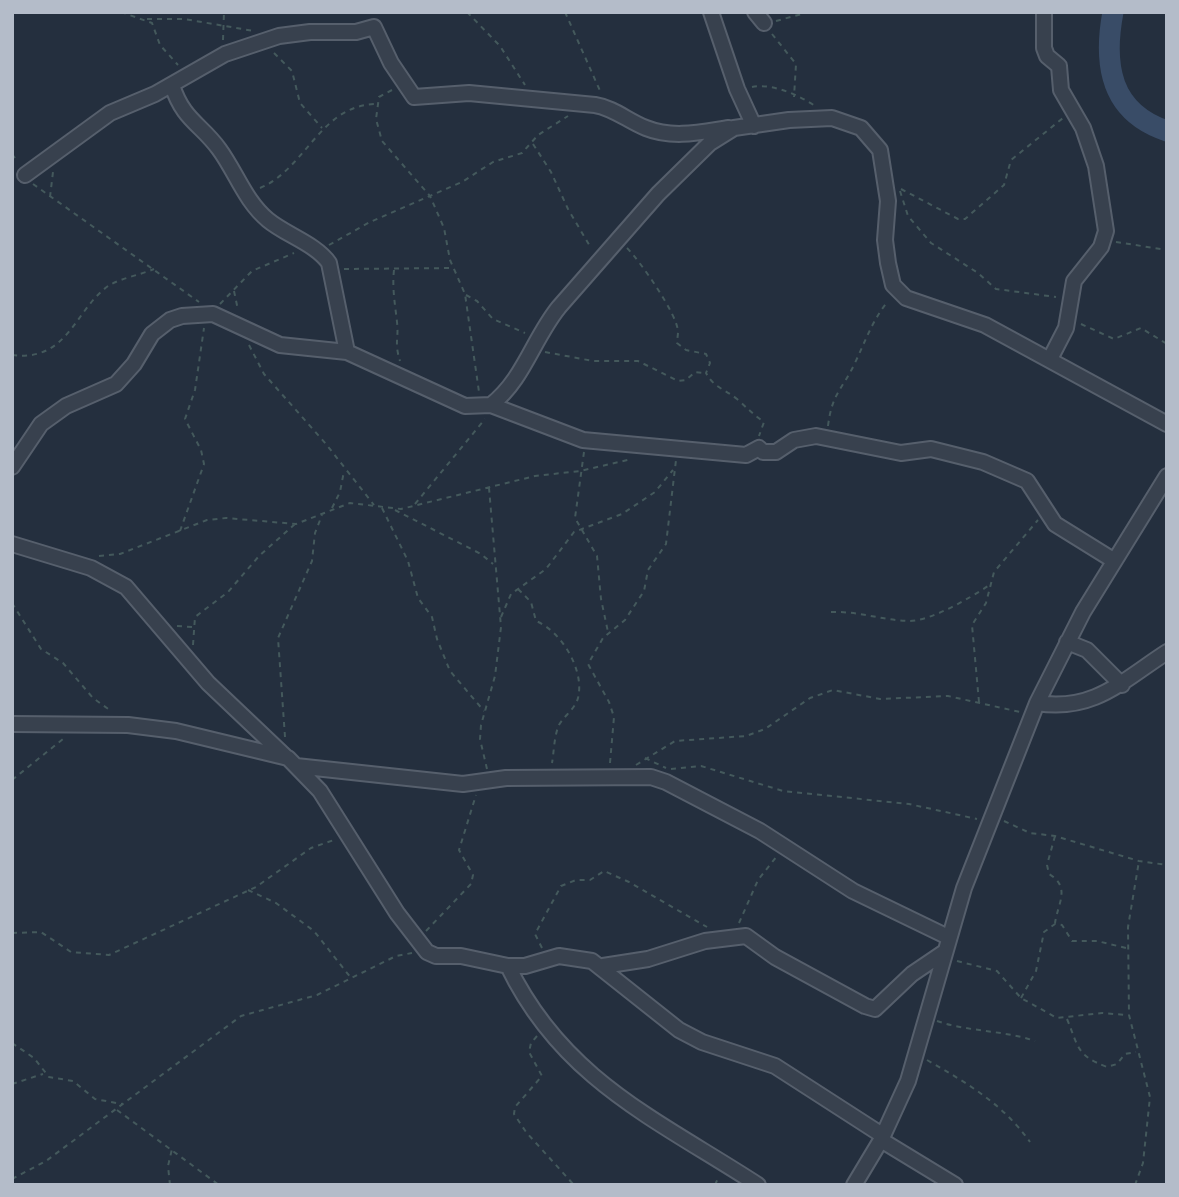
<!DOCTYPE html>
<html>
<head>
<meta charset="utf-8">
<style>
  body { margin:0 }
  #map { position:relative; width:1179px; height:1197px; overflow:hidden; background:#242f3e; font-family:Raleway,sans-serif }
  canvas { display:block }
  .frame { position:absolute; inset:0; border:14px solid #b4bcc9; pointer-events:none }
</style>
</head>
<body>
<div id="map">
<canvas width="1179" height="1197"></canvas>
<div class="frame"></div>
</div>
<script>
const context = document.querySelector('canvas').getContext('2d');
context.lineJoin = 'round';
function strokePath(path, color, width, dash) {
  context.strokeStyle = color;
  context.lineWidth = width;
  context.lineCap = dash ? 'butt' : 'round';
  context.setLineDash(dash || []);
  context.stroke(path);
}
strokePath(new Path2D(`
  M1113 12C1103 65 1110 112 1167 131`), '#394c67', 21);
const minor = new Path2D(`
  M711 12 737 89 754 126
  M755 12 764 23
  M1044 12V48L1047 56 1059 66 1061 90 1083 128 1096 166 1106 231 1101 247 1074 281 1066 328 1050 359
  M172 85C183 120 201 124 219 149 236 172 245 201 268 220 286 235 316 244 329 263L347 352
  M25 175 110 113 155 94 225 54 279 36 310 32H356L374 27 391 63 414 97 469 93 595 105C614 108 628 121 646 128 673 139 702 132 729 128
  M491 405 583 440 746 455 759 448 763 452H776L794 440 816 436 901 453 931 449 983 462 1027 481 1055 524 1113 560
  M12 467 41 424 66 406 116 384 134 364 152 334 170 320 182 316 213 314 280 345 347 352 465 406 491 405C524 379 533 339 559 307L658 194 710 143 734 128 789 120 832 118 861 128 880 150 888 201 885 240 888 263 893 285 906 298 985 325 1167 424
  M12 544 91 568 126 587 208 683 287 758
  M1067 642 1087 650 1122 685
  M1037 703C1094 712 1122 681 1167 652
  M12 724 128 725 176 731 288 758 320 791 397 913 427 952 436 956H461L508 966H525L559 956 592 961 679 1030 702 1042 775 1066 882 1135
  M296 766 463 784 506 778 651 777 666 782 760 831 853 891 948 937
  M508 966C563 1080 658 1120 758 1185
  M603 966 648 959 705 941 746 936 775 957 865 1006 875 1009 912 974 943 953
  M881 1140 955 1185
  M854 1185 881 1140 908 1081 964 888 1037 703 1083 612 1167 476`);
strokePath(minor, '#565f6c', 18);
strokePath(new Path2D(`
  M121 12 152 23 160 45 178 65
  M467 12 500 46 525 85
  M565 12 601 93
  M147 19H184L254 31
  M776 21 809 12
  M772 34 796 64 794 97
  M223 40 224 12
  M274 53 292 71 300 103 322 128
  M752 87C772 83 799 95 815 106
  M392 90 379 97 376 119 382 141 430 196 444 228 450 260 465 294 479 392
  M533 144 551 172 568 209 591 248
  M12 154 18 162
  M33 184 199 302
  M260 188C306 169 320 105 376 104
  M901 189 958 219H965L1004 185 1011 160 1063 118
  M900 191 908 216 931 243 978 273 996 289 1056 297
  M50 197 53 172
  M1116 242 1167 250
  M329 245 370 222 462 182 493 162 522 153 538 135 568 116
  M627 248C640 261 678 315 678 332 678 336 677 339 677 343L686 350 706 354 710 363 706 373C714 388 725 389 737 399 747 408 754 415 764 422L759 436
  M344 269 453 268
  M394 270C392 288 395 304 397 322 399 339 394 342 400 361
  M234 291 238 310
  M466 295 477 301 493 319 525 333
  M220 304 252 271 294 253
  M1081 324 1114 339 1141 328 1167 344
  M249 345 264 374 326 444 374 505
  M545 352 593 361H638L678 381 686 380 695 372 705 373
  M12 355C68 362 74 311 108 286 121 278 140 275 154 269
  M828 426C832 394 841 391 854 365 865 342 872 321 888 301
  M584 452 575 518 597 556 601 599 608 632
  M415 504 485 419
  M332 508 340 492 344 471
  M382 508 408 561 418 598 432 617 437 639 450 671 484 711
  M395 510 481 554 493 564
  M180 531 204 464 201 450 185 419 195 390 204 328
  M99 556 120 554 207 520 226 518 296 524 350 503 401 509 535 476 580 471 632 459
  M518 589 531 602 536 621C561 631 585 670 578 698 575 709 564 716 559 725 554 736 554 752 552 763
  M12 603 41 649 63 663 93 698 111 711
  M831 612C858 611 882 620 908 621 929 622 970 598 988 586
  M501 617 511 594 546 569 574 532 622 514 655 492 673 470
  M177 626 192 627
  M193 645 195 617 228 592 259 556 295 524
  M979 702 972 625 986 603 994 572 1038 520
  M285 737 278 638 312 561 315 533 322 515
  M645 758 666 768
  M610 763 614 717 609 702 588 664 603 638 625 620 644 591 648 570 666 544 676 460
  M636 765 675 741 746 736 765 729 810 698 833 690 880 699 948 696 1020 712
  M487 769 480 739 481 725 495 676 501 627 489 488
  M671 769 701 766 783 791 909 804 977 819
  M12 780 63 739
  M1004 821 1030 833 1055 836 1139 861 1167 865
  M1055 836 1047 865 1049 874C1071 887 1058 903 1055 923
  M248 890 276 903 314 931 351 978
  M739 923 758 880 777 856
  M426 931 471 884 473 875 459 850 476 795
  M12 933 41 932 71 952 109 955 256 887 311 848 334 840
  M542 948 535 934 561 886 576 880H590L604 871 629 882 707 927
  M957 961 997 971 1021 998 1057 1018 1102 1013 1127 1015
  M1021 998 1036 971 1044 932 1055 924 1062 925 1072 941H1097L1126 948
  M1067 1019C1079 1048 1076 1055 1107 1067L1117 1064 1125 1054 1136 1052
  M937 1021C969 1032 1003 1030 1035 1041
  M537 1036 531 1043 529 1052 542 1076 515 1107 514 1114 526 1132 574 1185
  M12 1043 34 1058 49 1077 73 1081 95 1099 122 1104
  M927 1060C967 1083 1003 1104 1030 1142
  M12 1084 43 1074
  M117 1110 219 1185
  M12 1179 46 1161 241 1016 317 995 396 956 412 953
  M170 1185 168 1166 172 1149
  M715 1185 719 1176
  M1135 1185 1143 1163 1150 1097 1129 1015 1128 927 1139 861`), '#44595c', 2, [5, 5]);
strokePath(minor, '#38414e', 14);
</script>
</body>
</html>
